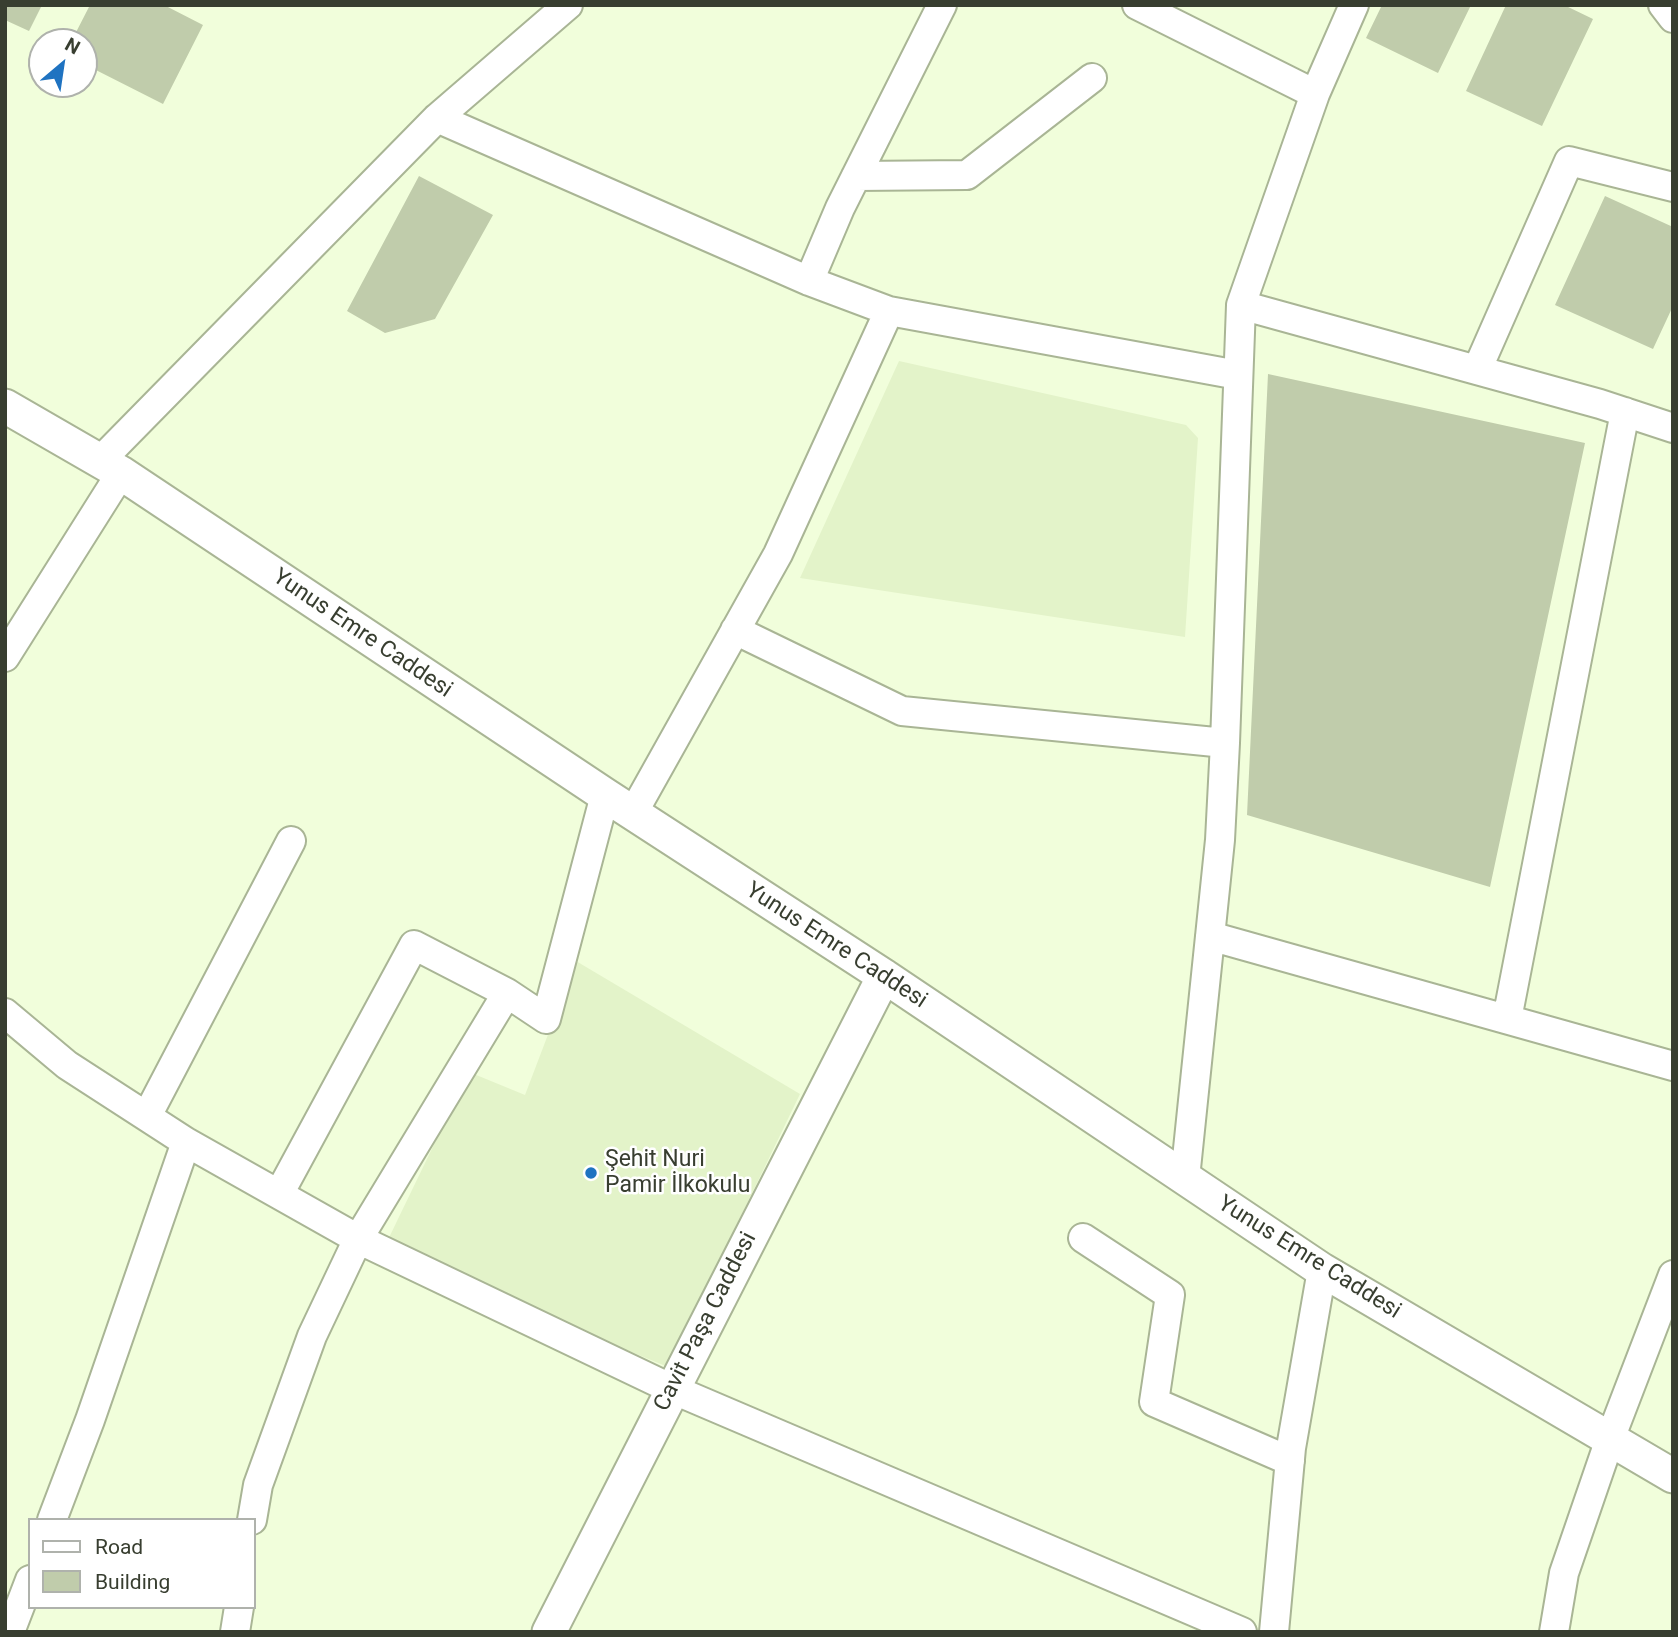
<!DOCTYPE html>
<html>
<head>
<meta charset="utf-8">
<style>
  body { margin:0 }
  #map { position:relative; width:1678px; height:1637px; overflow:hidden; background:#f1fedb; font-family:Roboto,sans-serif }
  canvas { display:block }
  .frame { position:absolute; inset:0; border:7px solid #383e30; pointer-events:none }
  .legend { position:absolute; left:28px; top:1518px; width:228px; height:91px; box-sizing:border-box; background:#fff; border:2px solid #afb2ac; margin:0; padding:9px 12px; list-style:none; font-size:21px; color:#383e30 }
  .legend li { display:flex; align-items:center; gap:14px; height:35px }
  .legend b { width:35px; border:2px solid #afb2ac }
  .north { position:absolute; left:28px; top:28px; width:70px; height:70px; box-sizing:border-box; background:#fff; border:2px solid #afb2ac; border-radius:50%; rotate:29deg; font-size:19px; font-weight:700; line-height:28px; text-align:center; color:#383e30 }
  .north::after { content:''; display:block; margin:auto; width:24px; height:32px; background:#1f73c1; clip-path:polygon(50% 0,100% 100%,50% 72%,0 100%) }
</style>
</head>
<body>
<div id="map">
<canvas width="1678" height="1637"></canvas>
<div class="frame"></div>
<ul class="legend">
<li><b style="height:9px;background:#fff"></b>Road</li>
<li><b style="height:19px;background:#c0ccab"></b>Building</li>
</ul>
<div class="north">N</div>
</div>
<script>
const context = document.querySelector('canvas').getContext('2d');
context.lineJoin = 'round';
function fillPath(path, color) {
  context.fillStyle = color;
  context.fill(path, 'evenodd');
}
function strokePath(path, color, width, dash) {
  context.strokeStyle = color;
  context.lineWidth = width;
  context.lineCap = dash ? 'butt' : 'round';
  context.setLineDash(dash || []);
  context.stroke(path);
}
function drawText(font, color, halo, rows, align = 'center') {
  context.font = font + ' Roboto,sans-serif';
  context.lineWidth = 5;
  context.setLineDash([]);
  context.textBaseline = 'middle';
  context.strokeStyle = halo;
  context.fillStyle = color;
  for (const [text, x, y, turn = 0] of rows) {
    context.save();
    context.translate(x, y);
    context.rotate((+turn || 0) * Math.PI / 180);
    context.textAlign = isNaN(turn) ? turn : align;
    if (halo) context.strokeText(text, 0, 0);
    context.fillText(text, 0, 0);
    context.restore();
  }
}
fillPath(new Path2D(`
  M899 361 1186 425 1198 438 1185 637 800 578Z
  M576 961 800 1094 668 1367 383 1250 469 1072 525 1095Z`), '#e3f3c9');
fillPath(new Path2D(`
  M5 5H42L29 31 5 20Z
  M90 5H164L203 25 163 104 84 64V42H71Z
  M1382 5H1471L1438 73 1366 38Z
  M1506 5H1564L1593 19 1542 126 1466 91Z
  M419 176 493 215 435 319 385 333 347 311Z
  M1605 196 1673 227V306L1653 349 1555 305Z
  M1268 374 1585 443 1490 887 1247 815Z`), '#c0ccab');
const minor = new Path2D(`
  M1137 5 1315 94
  M1663 5 1673 18
  M437 118 809 281 889 311 1238 375
  M856 176 967 175 1092 78
  M809 281 840 208 942 5
  M1241 305 1600 404 1673 428
  M1477 370 1569 161 1673 187
  M101 460 437 118 568 5
  M735 630 902 711 1225 743
  M5 657 121 473
  M633 813 778 554 889 311
  M1210 936 1673 1066
  M5 1013 67 1065 186 1142 358 1239 672 1389 1242 1632
  M1507 1019 1625 412
  M147 1116 291 841
  M1185 1178 1220 840 1225 743 1241 305 1315 94 1354 5
  M279 1194 414 945 507 993
  M1083 1238 1170 1295 1154 1402 1290 1461
  M52 1520 90 1420 186 1142
  M252 1520 258 1485 312 1336 358 1239 507 993 546 1019 605 795
  M10 1632 30 1580
  M235 1632 239 1607
  M1274 1632 1291 1448 1322 1270
  M1554 1632 1564 1573 1610 1439 1673 1275`);
const tertiary = new Path2D(`
  M5 406 121 473 605 795 884 976 1322 1270 1673 1476
  M549 1632 884 976`);
strokePath(minor, '#a9b595', 32);
strokePath(tertiary, '#a9b595', 37);
strokePath(minor, '#fff', 28);
strokePath(tertiary, '#fff', 33);
for (const [x, y, r, color] of [
  [591,1173,7,"#1f73c1"]
]) {
  const dot = new Path2D();
  dot.arc(x, y, r, 0, 2 * Math.PI);
  context.fillStyle = color;
  context.fill(dot);
  strokePath(dot, '#fff', 2.5);
}
drawText('23px', '#383e30', '#fff', [
  ["Yunus Emre Caddesi",362,634,34],
  ["Yunus Emre Caddesi",836,946,33],
  ["Yunus Emre Caddesi",1309,1258,32],
  ["Cavit Paşa Caddesi",706,1322,-63]
]);
drawText('23px', '#383e30', '#fff', [
  ["Şehit Nuri",605,1160],
  ["Pamir İlkokulu",605,1186]
], 'left');
</script>
</body>
</html>
